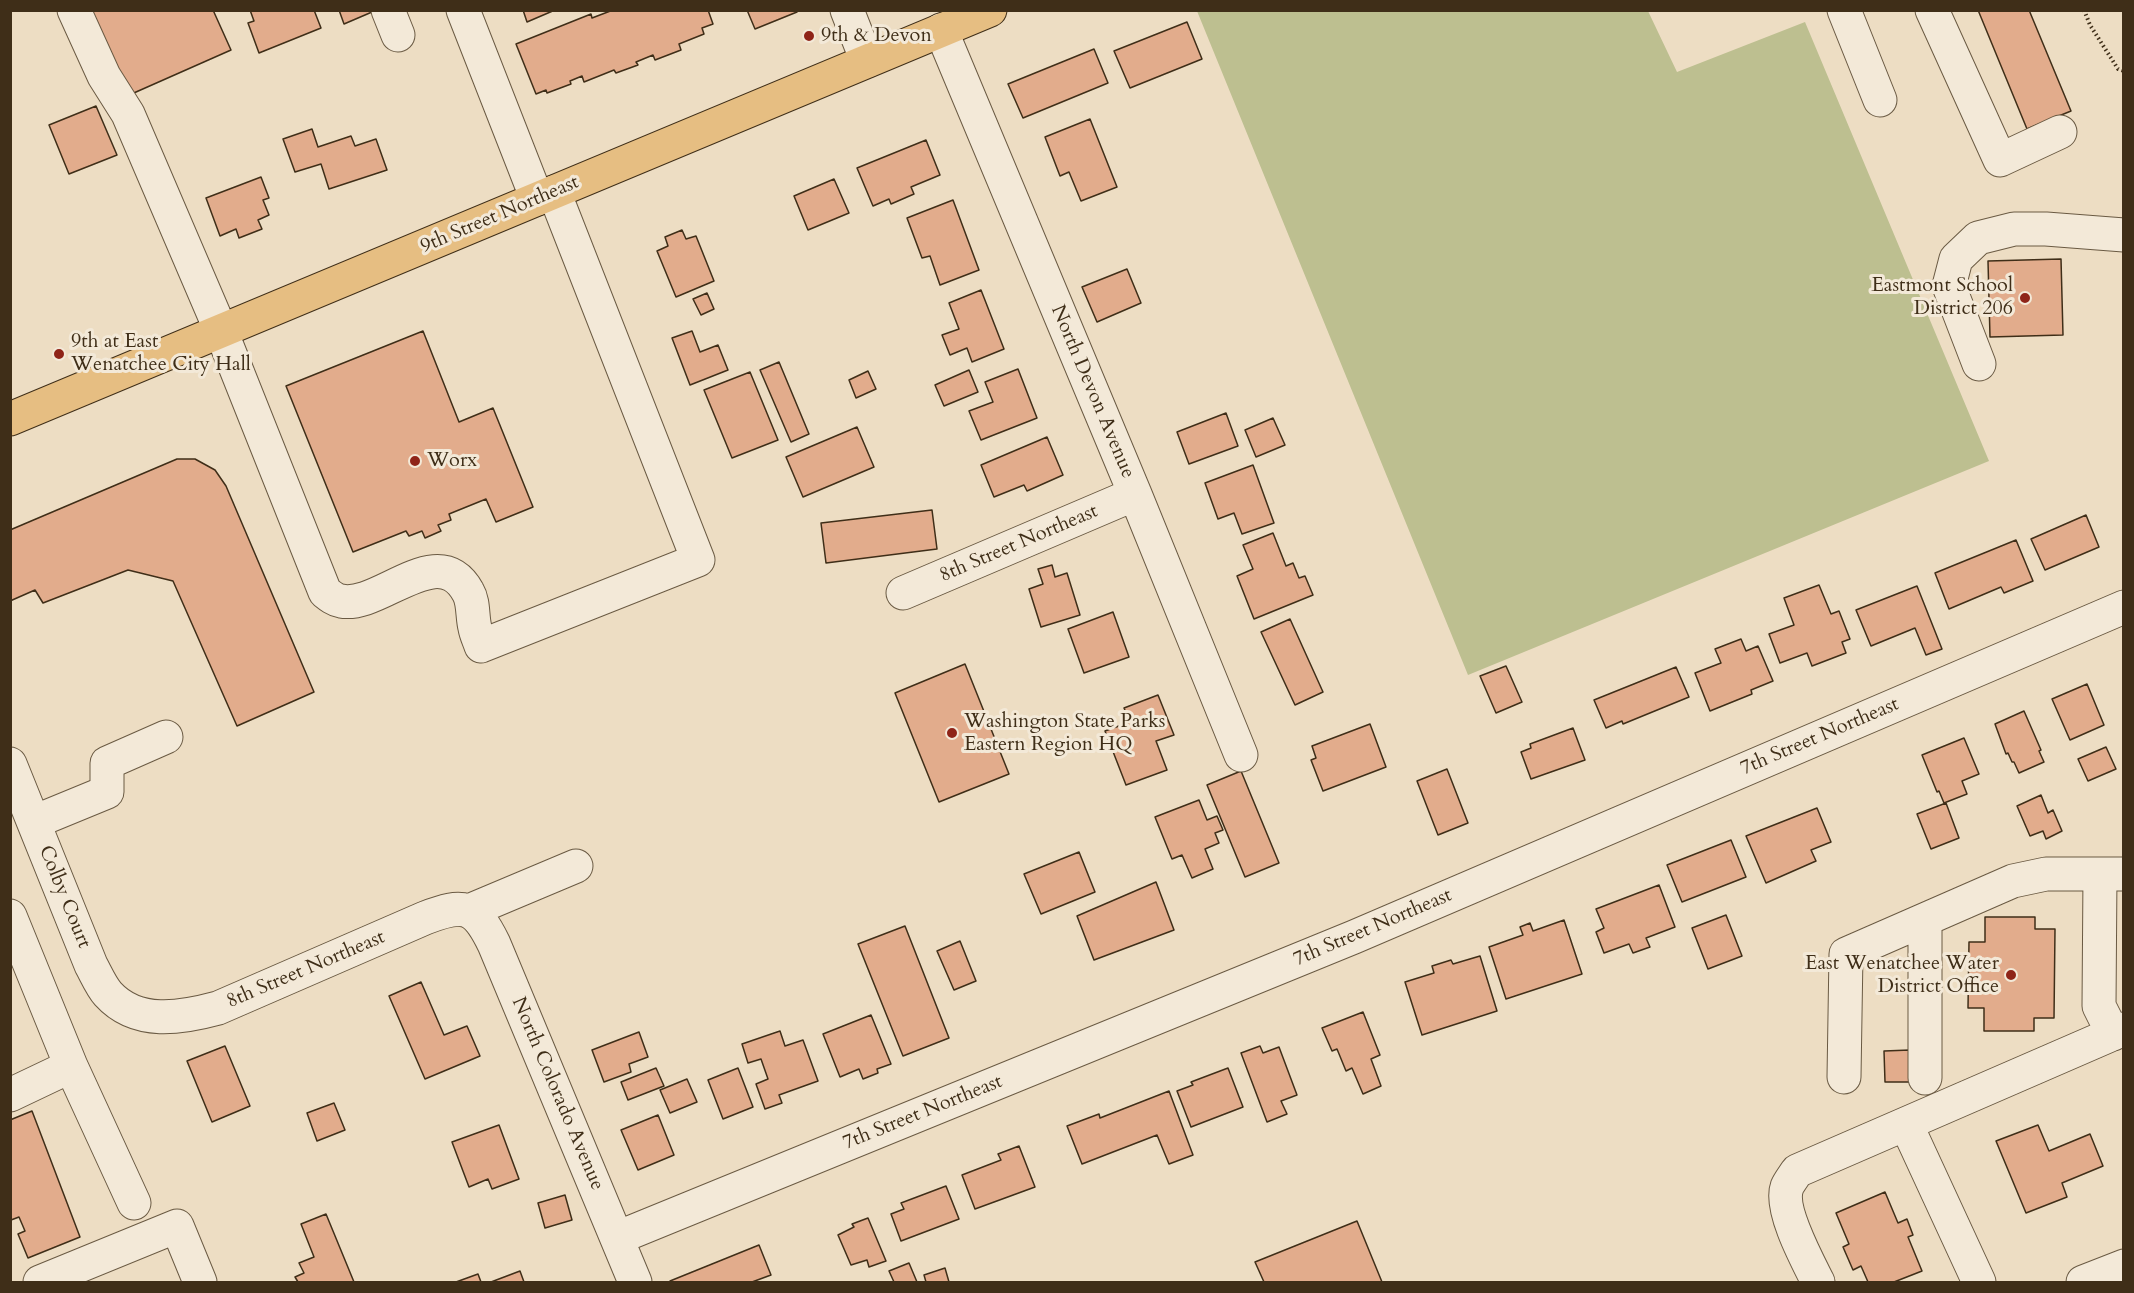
<!DOCTYPE html>
<html>
<head>
<meta charset="utf-8">
<style>
  body { margin:0 }
  #map { position:relative; width:2134px; height:1293px; overflow:hidden; background:#edddc3; font-family:Cardo,serif }
  canvas { display:block }
  .frame { position:absolute; inset:0; border:12px solid #3f2e18; pointer-events:none }
</style>
</head>
<body>
<div id="map">
<canvas width="2134" height="1293"></canvas>
<div class="frame"></div>
</div>
<script>
const context = document.querySelector('canvas').getContext('2d');
context.lineJoin = 'round';
function fillPath(path, color) {
  context.fillStyle = color;
  context.fill(path, 'evenodd');
}
function strokePath(path, color, width, dash) {
  context.strokeStyle = color;
  context.lineWidth = width;
  context.lineCap = dash ? 'butt' : 'round';
  context.setLineDash(dash || []);
  context.stroke(path);
}
function drawText(font, color, halo, rows, align = 'center') {
  context.font = font + ' Cardo,serif';
  context.lineWidth = 6;
  context.setLineDash([]);
  context.textBaseline = 'middle';
  context.strokeStyle = halo;
  context.fillStyle = color;
  for (const [text, x, y, turn = 0] of rows) {
    context.save();
    context.translate(x, y);
    context.rotate((+turn || 0) * Math.PI / 180);
    context.textAlign = isNaN(turn) ? turn : align;
    if (halo) context.strokeText(text, 0, 0);
    context.fillText(text, 0, 0);
    context.restore();
  }
}
fillPath(new Path2D(`
  M1197 11H1648L1677 72 1805 22 1989 461 1468 675Z`), '#bdbf90');
const building = new Path2D(`
  M89 10H213L231 50 127 96Z
  M250 10H314L321 28 259 53 248 23 254 21Z
  M339 10H372V12L344 24Z
  M523 10H555L527 22Z
  M613 10H708L713 24 702 28 704 34 679 44 681 50 655 60 653 55 636 62 638 65 616 73 614 70 584 82 582 76 570 81 571 84 547 93 546 90 536 94 516 44 591 14 592 18Z
  M747 10H796L797 12 755 29Z
  M1978 10H2029L2071 111 2027 129Z
  M1187 22 1202 59 1130 88 1114 51Z
  M1094 49 1108 83 1023 118 1008 84Z
  M96 106 117 155 69 174 49 125Z
  M1090 119 1117 187 1081 201 1069 172 1060 176 1045 137Z
  M312 129 318 147 351 136 355 146 376 139 387 170 329 189 321 164 295 172 283 139Z
  M926 140 940 175 911 187 914 194 891 204 889 199 873 206 857 168Z
  M261 177 269 198 263 200 269 215 258 220 262 229 239 238 236 229 220 236 206 198Z
  M834 179 849 213 808 230 794 196Z
  M953 200 979 270 940 285 930 256 922 258 907 218Z
  M682 230 686 239 696 236 714 281 676 297 657 251 668 246 665 237Z
  M2061 259 2063 335 1990 337 1988 261Z
  M1127 269 1141 303 1097 322 1082 287Z
  M981 290 1004 349 972 362 967 348 950 355 942 335 959 329 949 303Z
  M707 293 714 309 701 315 693 299Z
  M423 331 459 422 493 408 533 507 496 522 486 499 449 514 451 520 438 525 441 531 425 538 422 531 409 536 406 531 353 552 286 386Z
  M692 331 700 352 718 345 728 370 690 385 672 338Z
  M779 362 809 434 791 442 760 370Z
  M1018 369 1037 418 981 440 969 411 993 402 985 382Z
  M969 370 978 392 944 406 935 385Z
  M868 371 876 389 856 398 849 380Z
  M750 372 778 440 732 458 704 390Z
  M1226 413 1238 446 1189 464 1177 432Z
  M1273 418 1285 445 1256 457 1245 430Z
  M857 427 874 467 803 497 786 457Z
  M1047 437 1063 475 1027 491 1024 485 994 497 981 465Z
  M177 459H195L215 470 226 486 314 692 237 726 173 581 128 570 43 603 35 590 10 601V530Z
  M1253 465 1274 523 1242 534 1234 513 1218 519 1205 483Z
  M932 510 937 549 826 563 821 523Z
  M2086 515 2099 547 2045 570 2031 539Z
  M1273 533 1286 566 1293 563 1299 578 1305 576 1313 595 1254 619 1237 576 1253 569 1243 545Z
  M2016 540 2033 581 2004 593 2001 587 1949 609 1935 573Z
  M1052 565 1055 577 1067 573 1080 615 1041 627 1029 589 1043 584 1038 569Z
  M1819 585 1831 614 1839 611 1850 639 1842 642 1846 653 1812 666 1807 653 1780 663 1769 634 1794 625 1784 598Z
  M1917 586 1942 649 1926 655 1915 628 1871 646 1856 610Z
  M1113 612 1129 657 1084 673 1068 629Z
  M1290 619 1323 692 1295 705 1261 632Z
  M1741 639 1746 651 1758 646 1773 681 1751 690 1752 694 1710 711 1695 673 1721 663 1715 649Z
  M965 664 1009 774 939 802 895 693Z
  M1506 666 1522 702 1496 713 1480 676Z
  M1676 667 1689 697 1623 724 1622 721 1606 728 1594 700Z
  M2087 684 2104 725 2070 740 2052 699Z
  M1158 695 1174 735 1156 741 1167 770 1126 785 1105 731 1130 722 1124 708Z
  M2024 711 2041 750 2039 751 2044 762 2019 773 2014 762H2012L2008 753 2006 754 1995 724Z
  M1370 724 1386 767 1323 791 1311 760 1316 758 1312 746Z
  M1573 728 1585 760 1531 779 1521 752 1531 748 1530 744Z
  M1964 738 1979 774 1962 781 1967 794 1944 803 1939 791 1937 792 1922 755Z
  M2106 747 2116 769 2088 781 2078 759Z
  M1447 769 1468 823 1438 835 1417 781Z
  M1241 771 1279 863 1245 877 1207 785Z
  M2041 795 2048 813 2053 810 2062 831 2046 839 2043 831 2030 836 2017 806Z
  M1199 800 1207 820 1217 816 1223 830 1215 833 1219 843 1205 849 1213 869 1192 878 1182 855 1172 859 1155 817Z
  M1946 803 1959 838 1931 849 1917 814Z
  M1817 808 1831 842 1811 850 1816 861 1766 883 1746 836Z
  M1731 840 1746 877 1682 902 1667 865Z
  M1079 852 1095 892 1041 914 1024 874Z
  M1156 882 1174 930 1094 960 1077 916Z
  M1659 885 1675 927 1646 938 1650 947 1633 953 1629 944 1604 953 1596 932 1604 928 1596 909Z
  M1726 915 1742 956 1708 969 1692 928Z
  M1985 917H2035V929H2055L2054 1018H2034V1031H1984V1008H1968L1969 942H1985Z
  M1564 920 1582 974 1506 999 1489 947 1523 935 1520 927 1530 923 1533 931Z
  M905 926 949 1038 903 1056 858 944Z
  M960 941 976 981 954 990 937 951Z
  M1480 956 1497 1011 1422 1035 1405 982 1434 973 1432 966 1451 960 1453 964Z
  M421 982 444 1035 467 1026 480 1056 425 1079 389 996Z
  M1363 1012 1380 1055 1371 1059 1381 1086 1363 1094 1352 1068 1346 1071 1337 1049 1332 1051 1322 1028Z
  M871 1015 891 1064 877 1069 878 1073 863 1079 859 1069 840 1077 823 1034Z
  M780 1031 785 1046 803 1040 818 1081 779 1095 782 1103 765 1109 756 1084 768 1079 761 1059 748 1063 742 1044Z
  M639 1032 648 1057 629 1064 631 1072 604 1082 592 1050Z
  M225 1046 250 1106 212 1122 187 1061Z
  M1260 1046 1263 1053 1279 1047 1297 1095 1281 1101 1287 1114 1267 1122 1241 1053Z
  M1910 1050V1082H1885L1884 1051Z
  M656 1068 664 1086 628 1100 621 1082Z
  M738 1068 753 1107 723 1119 708 1080Z
  M1228 1068 1243 1107 1191 1127 1177 1091 1193 1085 1191 1082Z
  M687 1079 697 1102 670 1113 660 1090Z
  M1169 1091 1193 1155 1169 1164 1157 1135 1082 1164 1067 1126 1099 1114 1100 1118Z
  M334 1103 345 1130 317 1141 307 1113Z
  M32 1111 80 1237 28 1258 18 1234 25 1231 19 1217 11 1220 10 1218V1120Z
  M658 1115 674 1155 638 1170 621 1130Z
  M499 1125 519 1179 492 1189 488 1179 469 1187 452 1142Z
  M2038 1125 2049 1151 2090 1134 2103 1166 2062 1183 2067 1197 2026 1213 1996 1141Z
  M1019 1146 1035 1187 975 1209 962 1175 1001 1160 998 1154Z
  M946 1186 959 1219 901 1241 891 1214 904 1209 901 1203Z
  M1885 1192 1898 1223 1907 1219 1913 1235 1908 1237 1922 1271 1894 1282H1868L1861 1266 1853 1270 1843 1247 1849 1244 1836 1213Z
  M565 1195 572 1220 545 1228 538 1203Z
  M326 1214 354 1282H298L295 1277 304 1273 299 1263 314 1257 301 1224Z
  M868 1218 886 1261 869 1267 867 1260 851 1265 838 1235 854 1227 852 1224Z
  M1357 1221 1382 1282H1264L1255 1262Z
  M759 1245 771 1275 752 1282H671L670 1281Z
  M909 1263 917 1282H894L889 1271Z
  M945 1268 949 1282H926L924 1275Z
  M520 1271 524 1282H491Z
  M478 1274 481 1282H456Z`);
fillPath(building, '#e2ac8c');
strokePath(building, '#3f2e18', 1.5);
const minor = new Path2D(`
  M74 10 104 76 128 114 221 331 325 592C330 596 335 600 341 601 380 609 438 538 468 592 474 602 472 617 475 628 476 634 479 640 481 646L698 560 554 192
  M388 10 398 35
  M463 10 537 199
  M847 10 867 61
  M1844 10 1880 100
  M1932 10 2000 160 2060 132
  M941 30 1135 494 1241 755
  M1979 364 1949 286 1956 259 1978 238 2014 229H2046L2124 235
  M903 593 1135 494
  M10 764 91 965C96 974 101 986 108 994 137 1026 181 1018 218 1008L425 918C464 903 475 905 494 944L635 1282
  M34 822 107 792V763L166 737
  M2100 874 2099 1006 2113 1034
  M469 911 576 866
  M10 916 71 1066 134 1203
  M1844 1077 1846 954 2013 881 2046 874H2124
  M1925 1078V920
  M10 1095 71 1066
  M1906 1124 1979 1282
  M617 1238 1354 937 2124 607
  M40 1282 177 1226 200 1282
  M1818 1282C1808 1262 1779 1209 1787 1187 1789 1182 1794 1176 1797 1171L2124 1029
  M2083 1282 2124 1266`);
const major = new Path2D(`
  M10 419 990 10`);
strokePath(minor, '#6a5a43', 35);
strokePath(major, '#3f2e18', 35);
strokePath(new Path2D(`
  M2084 10 2090 25 2118 69 2124 71`), '#3f2e18', 4, [1.5, 3]);
strokePath(minor, '#f3e9d8', 33);
strokePath(major, '#e6be82', 33);
for (const [x, y, r, color] of [
  [809,36,6,"#8f2418"],
  [2025,298,6,"#8f2418"],
  [59,354,6,"#8f2418"],
  [415,461,6,"#8f2418"],
  [952,733,6,"#8f2418"],
  [2011,975,6,"#8f2418"]
]) {
  const dot = new Path2D();
  dot.arc(x, y, r, 0, 2 * Math.PI);
  context.fillStyle = color;
  context.fill(dot);
  strokePath(dot, '#f3e9d8', 2);
}
drawText('20px', '#3f2e18', '#f3e9d8', [
  ["9th & Devon",821,36],
  ["Eastmont School",2013,286,"right"],
  ["District 206",2013,309,"right"],
  ["9th at East",71,342],
  ["Wenatchee City Hall",71,365],
  ["Worx",427,461],
  ["Washington State Parks",964,722],
  ["Eastern Region HQ",964,745],
  ["East Wenatchee Water",1999,964,"right"],
  ["District Office",1999,987,"right"]
], 'left');
drawText('20px', '#3f2e18', '#f3e9d8', [
  ["9th Street Northeast",500,215,-23],
  ["North Devon Avenue",1092,392,67],
  ["8th Street Northeast",1019,544,-23],
  ["7th Street Northeast",1820,737,-23],
  ["Colby Court",64,897,68],
  ["7th Street Northeast",1373,928,-23],
  ["8th Street Northeast",306,970,-23],
  ["North Colorado Avenue",557,1094,67],
  ["7th Street Northeast",923,1113,-22]
]);
</script>
</body>
</html>
